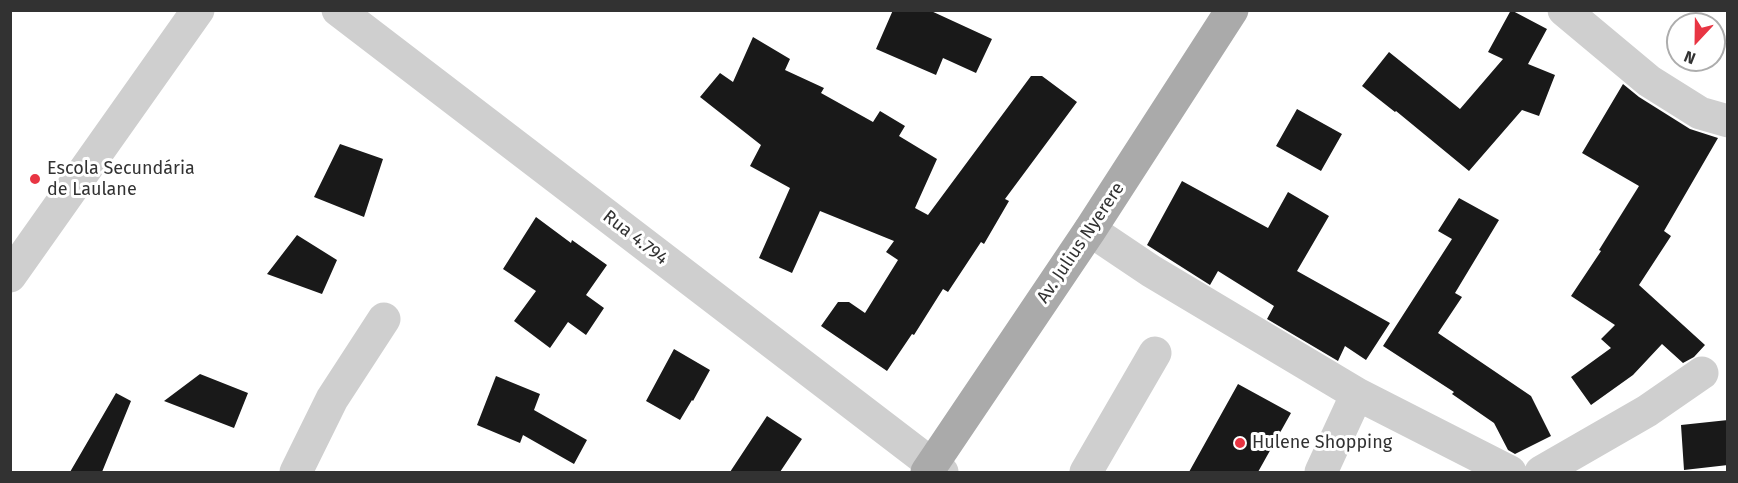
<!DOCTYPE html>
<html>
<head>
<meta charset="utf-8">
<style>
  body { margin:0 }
  #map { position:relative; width:1738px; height:483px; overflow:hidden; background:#fff; font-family:"Fira Sans",sans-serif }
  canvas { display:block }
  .frame { position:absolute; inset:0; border:12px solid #323232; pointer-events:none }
  .north { position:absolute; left:1666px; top:12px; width:60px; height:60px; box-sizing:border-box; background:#fff; border:2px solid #adadad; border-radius:50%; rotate:202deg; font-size:16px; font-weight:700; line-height:24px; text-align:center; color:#323232 }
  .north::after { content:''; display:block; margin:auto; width:21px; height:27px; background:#e83543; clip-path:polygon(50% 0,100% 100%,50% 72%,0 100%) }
</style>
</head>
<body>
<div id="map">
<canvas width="1738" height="483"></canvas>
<div class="frame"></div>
<div class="north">N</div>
</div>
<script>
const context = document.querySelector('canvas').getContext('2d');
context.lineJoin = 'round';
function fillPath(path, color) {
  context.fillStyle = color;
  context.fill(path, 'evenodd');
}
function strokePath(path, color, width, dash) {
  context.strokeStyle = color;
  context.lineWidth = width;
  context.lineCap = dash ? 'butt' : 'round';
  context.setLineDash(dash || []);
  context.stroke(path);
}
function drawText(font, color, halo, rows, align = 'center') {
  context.font = font + ' "Fira Sans",sans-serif';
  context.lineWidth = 6;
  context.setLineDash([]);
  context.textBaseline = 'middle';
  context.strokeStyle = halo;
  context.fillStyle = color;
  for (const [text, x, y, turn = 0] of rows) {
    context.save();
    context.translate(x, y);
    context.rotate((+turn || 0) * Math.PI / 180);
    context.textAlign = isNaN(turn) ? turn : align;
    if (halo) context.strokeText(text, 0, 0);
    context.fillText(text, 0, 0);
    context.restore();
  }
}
fillPath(new Path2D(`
  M893 10H929L992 39 976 73 943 58 936 75 876 49Z
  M1511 10 1547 29 1528 64 1555 75 1539 116 1522 110 1469 171 1396 111 1395 112 1362 86 1389 52 1460 109 1503 59 1488 52Z
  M753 37 790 59 785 70 824 88 821 93 873 122 880 111 905 126 899 136 937 159 915 208 928 215 1031 76H1042L1077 102 1005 199 1009 201 984 244 981 242 948 292 943 289 914 335 912 334 887 371 821 326 838 302H849L865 313 898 260 886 252 894 241 820 211 792 273 759 258 790 188 750 166 761 145 700 97 720 73 733 82Z
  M1623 84 1639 97 1690 129 1718 138 1664 231 1671 236 1639 285 1705 345 1694 357 1683 363 1662 344 1633 375 1591 405 1571 377 1611 348 1601 339 1615 325 1571 296 1601 251 1599 250 1639 186 1582 153Z
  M1297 109 1342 134 1321 171 1276 146Z
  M340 144 383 159 364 217 314 197Z
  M1182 181 1268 228 1288 192 1329 216 1297 271 1390 323 1366 360 1345 346 1338 361 1267 319 1274 306 1218 271 1210 285 1147 245Z
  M1459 198 1499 220 1455 293 1462 297 1438 333 1531 396 1551 436 1515 454 1508 450 1494 423 1452 394 1454 392 1383 346 1452 239 1438 231Z
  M536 217 571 243 572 240 607 265 586 295 604 308 586 335 568 322 550 348 514 321 536 291 503 269Z
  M297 235 337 260 322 294 267 274Z
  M674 349 710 370 693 401 692 400 680 420 646 401Z
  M200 374 248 393 234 428 164 401Z
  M496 376 540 394 534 410 587 440 574 464 523 435 520 443 477 425Z
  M1238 384 1291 413 1258 472H1189Z
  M116 393 131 401 102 472H70Z
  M767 416 802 439 780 472H730Z
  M1728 420V465L1684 470 1681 425Z`), '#191919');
strokePath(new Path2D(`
  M338 10 942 472
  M1564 10 1649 81 1700 113 1728 121
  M1090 230 1151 271 1357 394 1510 472
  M10 276 198 10
  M296 472 332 399 384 319
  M1086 472 1155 353
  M1321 472 1357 394
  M1541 472 1647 411 1702 373`), '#cfcfcf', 33);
strokePath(new Path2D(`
  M927 472 1090 230 1232 10`), '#aaa', 33);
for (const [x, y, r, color] of [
  [35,179,6,"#e83543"],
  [1240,443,6,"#e83543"]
]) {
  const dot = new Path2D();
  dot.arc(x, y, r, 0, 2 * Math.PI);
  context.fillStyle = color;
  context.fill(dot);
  strokePath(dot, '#fff', 2);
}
drawText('18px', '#323232', '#fff', [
  ["Escola Secundária",47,169],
  ["de Laulane",47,190],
  ["Hulene Shopping",1252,443]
], 'left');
drawText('18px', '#323232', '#fff', [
  ["Rua 4.794",635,238,38],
  ["Av. Julius Nyerere",1081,243,-56]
]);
</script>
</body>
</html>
